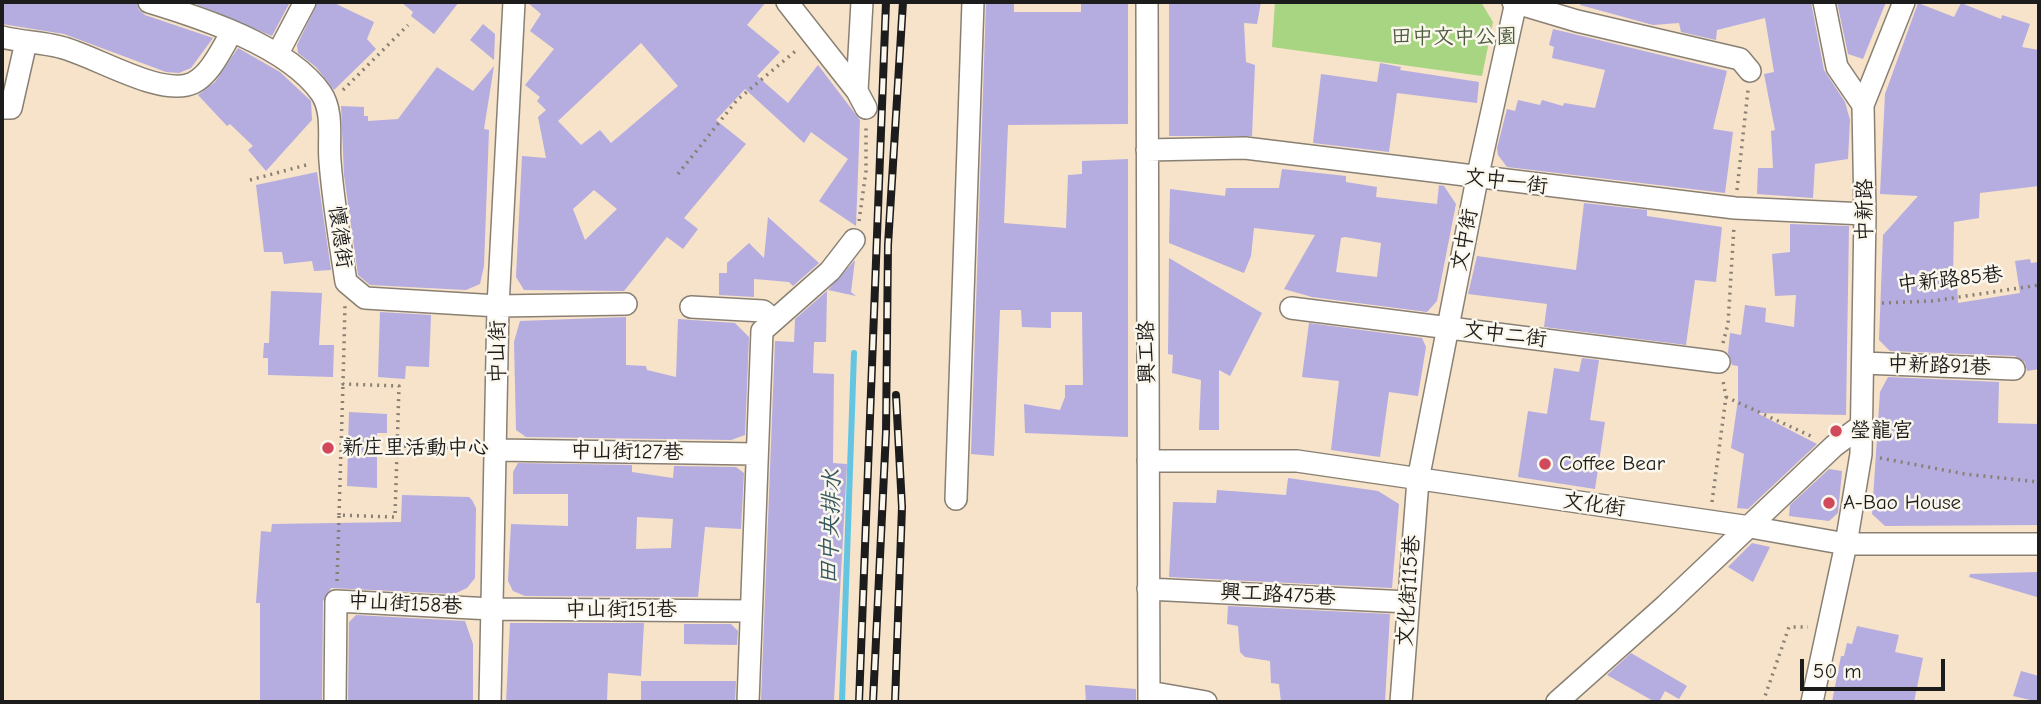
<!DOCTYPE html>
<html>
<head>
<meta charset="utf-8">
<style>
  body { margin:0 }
  #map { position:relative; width:2041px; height:704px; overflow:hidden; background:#f6e3ca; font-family:"Comic Neue",sans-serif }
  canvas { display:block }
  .frame { position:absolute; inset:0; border:4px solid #1c1c1c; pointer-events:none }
  .scale { position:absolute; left:1800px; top:659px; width:145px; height:32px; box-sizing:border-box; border:4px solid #1c1c1c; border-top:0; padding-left:9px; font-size:21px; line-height:24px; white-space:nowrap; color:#1c1c1c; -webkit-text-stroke:5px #fbf7ec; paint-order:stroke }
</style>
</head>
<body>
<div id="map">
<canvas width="2041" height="704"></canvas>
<div class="frame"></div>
<div class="scale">50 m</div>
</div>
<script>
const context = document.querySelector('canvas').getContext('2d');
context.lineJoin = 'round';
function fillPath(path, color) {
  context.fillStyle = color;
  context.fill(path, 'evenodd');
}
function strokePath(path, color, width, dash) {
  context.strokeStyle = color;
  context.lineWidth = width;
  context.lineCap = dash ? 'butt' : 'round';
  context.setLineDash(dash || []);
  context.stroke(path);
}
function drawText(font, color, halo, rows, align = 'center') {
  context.font = font + ' "Comic Neue","LXGW WenKai TC",sans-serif';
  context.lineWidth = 5;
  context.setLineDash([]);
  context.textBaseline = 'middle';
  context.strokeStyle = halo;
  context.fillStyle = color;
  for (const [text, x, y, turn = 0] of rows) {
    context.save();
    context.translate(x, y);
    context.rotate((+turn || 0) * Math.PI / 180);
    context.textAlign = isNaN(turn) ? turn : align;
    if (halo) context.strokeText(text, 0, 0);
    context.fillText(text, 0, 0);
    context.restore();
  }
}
fillPath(new Path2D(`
  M1275 2H1481L1493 22 1482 76 1272 47Z`), '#a8d582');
strokePath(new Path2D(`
  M842 702 854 353`), '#63c5e1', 6);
fillPath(new Path2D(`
  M2 2H136L139 10 145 15 213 38 191 68 179 73 166 72 64 34 2 24Z
  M191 2H290L272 36Z
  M318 2H332L374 22 367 39 376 49 334 90 316 67 298 53 297 45Z
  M401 2H459L434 34 411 16 413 12Z
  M527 2H766L747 25 780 52 757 76 788 103 818 65 860 120 856 226 819 201 848 159 811 132 804 143 745 89 716 120 746 144 684 218 698 229 683 249 667 237 624 291 524 290 516 277 522 156 546 158 538 117 546 110 537 101 540 97 525 85 554 49 530 31 541 14ZM641 43 678 86 611 143 600 130 581 145 558 121ZM594 190 617 209 585 240 573 209Z
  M986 2H1014V12H1081V2H1128V124L1008 125 1004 223 1066 228 1068 175 1082 174V161L1128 159V437L1025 433 1024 404 1060 410 1065 397V385H1083L1082 312H1051V328L1022 327 1021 310H1000L994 456 971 454Z
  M1169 2H1261L1257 24 1244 23 1246 62 1255 65 1252 136H1169Z
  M1581 2H1811L1824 70 1845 102 1850 120 1848 159 1815 164 1813 198 1757 194 1758 168H1773L1771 131 1775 130 1764 74 1774 72 1765 18 1717 30 1716 40 1681 32 1679 23 1653 25 1580 5Z
  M1837 2H1886L1863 59 1848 54Z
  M1918 3 1954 17 1961 3 2001 19 2002 15 2030 24 2022 47 2039 50V186L1980 193 1979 218 1954 222 1953 280H1957L1958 303 2020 293 2015 261 2030 259 2031 263 2039 262V369L2027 371 2025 362 2015 356 1890 351 1879 340 1883 235 1918 196 1880 194 1885 94Z
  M483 24 495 34 494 60 470 40Z
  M1553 29 1727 71 1713 129 1733 132 1725 193 1507 167 1498 155 1497 148 1507 109 1515 111 1518 100 1540 105 1542 100 1563 106 1564 103 1595 108 1605 70 1552 58 1554 47 1549 45Z
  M238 48 280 72 311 101 312 120 266 171 248 150 253 146 230 124 227 126 198 95 215 82Z
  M1380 63 1401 67 1400 70 1479 82 1477 103 1397 93 1389 152 1313 143 1321 74 1377 82Z
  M494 66 484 129 489 130 484 266 480 284 466 290 370 285 358 275 344 175 341 106 364 107V116H368V121L398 119 437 67 473 91Z
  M1282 169 1346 176V182L1377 187 1376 197 1437 204 1439 185 1444 186 1456 204 1437 301 1427 312 1312 297 1284 289 1315 235 1254 228 1251 256 1244 273 1169 243 1170 189 1225 196 1226 188H1279ZM1345 237 1381 243 1377 277 1336 272 1341 238Z
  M317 172 331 270 314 271 312 261 284 264 282 252H264L256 185Z
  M1584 203 1647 210V216L1722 227 1716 282 1695 280 1686 345 1544 327 1547 304 1468 294 1477 256 1576 270Z
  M768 217 819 263 793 286 789 282 754 279V297L719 295V273H727V263L749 243 764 258Z
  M1790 224 1849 226 1846 415 1757 413 1817 444 1748 509 1737 508 1744 454 1731 448 1738 400V366L1732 365 1728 353 1730 333 1741 335 1745 305 1766 308 1765 322 1794 327 1796 295 1775 296 1772 254 1790 252Z
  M1169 258 1262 313 1230 376 1219 370V430H1199L1201 380 1172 373 1173 355 1168 354Z
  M855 260 851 292 856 296 828 290Z
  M271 291 322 293 319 345H334L333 377 268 375V358H263L264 343H269Z
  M827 291 826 342H814L813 373 834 374 833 463 847 464 834 700H761L775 341 794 342 795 319Z
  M380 312 431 315 429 367 406 366 405 379 378 377Z
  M626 317V365L646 366 647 370 676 377 678 319 735 323 749 337 745 435 731 440 526 437 516 430 514 342 520 321Z
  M1309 323 1422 338 1426 347 1418 396 1389 392 1380 457 1331 450 1339 381 1302 377Z
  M1582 358 1599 360 1590 420 1605 422 1595 489 1518 477 1528 411 1547 414 1554 368 1579 372Z
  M1888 377 1999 382 1998 423 2039 424V525L1885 526 1872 514 1880 392Z
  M349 412 387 414V433H377V488L347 486Z
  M518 463 632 465V472L673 478 674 466 736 467 744 473 741 529 705 527 698 597 525 596 513 591 508 581 511 524 568 526V494H513V472ZM637 517 673 519 671 548 636 549Z
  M1829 469 1842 471 1838 513 1829 521 1789 516 1790 505Z
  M1288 478 1378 491 1399 504 1392 588 1169 577 1173 502 1216 503 1217 490 1286 495Z
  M402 495 469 497 472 500 476 508 475 578 467 588 454 594 331 588 323 601 322 702H260V603H256L261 531 271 532 272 524 401 522Z
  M1752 543 1770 547 1753 582 1728 567Z
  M2038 572 2037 597 1969 577 1970 574Z
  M1228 606 1390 614 1385 702H1281L1279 684 1271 683 1270 661 1245 657 1240 652 1238 626 1227 624Z
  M356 615 465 621 473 644V702H348L349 622Z
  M510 623H644L641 676 608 673 607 702H506Z
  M684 624H731L738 631 737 645 684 644Z
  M1857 626 1899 635 1895 652 1923 658 1914 702H1832L1841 656H1844L1847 643 1852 644Z
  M1631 653 1687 686 1679 699 1665 691 1659 702H1655L1607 675Z
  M2021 671 2039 676V702L2013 696Z
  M641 681H736L735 702H641Z
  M1085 685 1136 689V702H1086Z`), '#b5ace0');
const minor = new Path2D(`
  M149 2C202 18 288 46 321 93 334 112 328 139 330 161 333 201 340 242 346 282L365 298 498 306 626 304
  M787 2 857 91
  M862 2 857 91 866 108
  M1147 2 1149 702
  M1513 2 1577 21 1740 59 1750 71
  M1824 2 1837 67 1863 105
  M2 37C21 42 41 42 60 47 94 55 161 98 193 83 211 74 222 48 232 32
  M278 53 305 2
  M2 108H11L26 42
  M1147 150 1245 148 1735 208 1865 214
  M691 307 763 311 774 320
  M1291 308 1719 362
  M1863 363 2014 369
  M497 450 756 454
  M1148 461H1297L1750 527 1846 544H2039
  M956 499 973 2
  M1148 589 1408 602
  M1149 692 1206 702
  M335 702 336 601 492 609 750 611
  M490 702 498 306 514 2
  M748 702 762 331 830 271 854 240
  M1401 702 1418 480 1477 179 1516 2
  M1557 702 1666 605 1834 446 1861 426
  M1812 702 1846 544 1861 454 1865 214 1863 105 1904 2`);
strokePath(minor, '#898073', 24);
strokePath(new Path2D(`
  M343 90 408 25
  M678 174 737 100 798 49
  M250 180 310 164
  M1737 190 1748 90
  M859 221 866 171V128
  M1882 303 1933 301 2039 285
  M1723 343 1728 324 1734 226
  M1726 397 1813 437
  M397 446 476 449
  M1880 458 1965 474 2039 482
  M1712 502 1726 397 1723 381
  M339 515 343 384
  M337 581 339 515 395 517 399 386 343 384 345 305
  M1763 702 1789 627H1808`), '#898073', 3.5, [2, 5]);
strokePath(minor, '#fff', 21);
const rail = new Path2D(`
  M859 702 886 2
  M873 702 886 432 888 245 903 2
  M895 702 902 507 896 395`);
strokePath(rail, '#1c1c1c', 8);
strokePath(rail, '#fbf7ec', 5, [16]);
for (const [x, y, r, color] of [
  [1836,431,7,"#d1495b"],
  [328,448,7,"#d1495b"],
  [1545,464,7,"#d1495b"],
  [1829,503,7,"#d1495b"]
]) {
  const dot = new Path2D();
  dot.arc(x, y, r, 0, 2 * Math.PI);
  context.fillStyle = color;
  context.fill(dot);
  strokePath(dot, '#fbf7ec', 2.5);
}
drawText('21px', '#4d5d40', '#fbf7ec', [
  ["田中文中公園",1454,37]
]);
drawText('21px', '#1c1c1c', '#fbf7ec', [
  ["文中一街",1506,182,7],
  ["中新路",1865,210,-90],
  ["懷德街",340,237,82],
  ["文中街",1465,240,-79],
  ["中新路85巷",1950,280,-6],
  ["文中二街",1505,335,7],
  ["中山街",498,352,-90],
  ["興工路",1147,352,-91],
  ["中新路91巷",1939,366,2],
  ["中山街127巷",627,452,1],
  ["文化街",1594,505,8],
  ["文化街115巷",1409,591,-86],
  ["興工路475巷",1278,595,3],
  ["中山街158巷",405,604,3],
  ["中山街151巷",621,610]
]);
drawText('21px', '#1c1c1c', '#fbf7ec', [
  ["瑩龍宮",1850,431],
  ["新庄里活動中心",342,448],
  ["Coffee Bear",1559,464],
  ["A-Bao House",1843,503]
], 'left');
drawText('italic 23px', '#355761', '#fbf7ec', [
  ["田中央排水",831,527,-88]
]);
</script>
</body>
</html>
